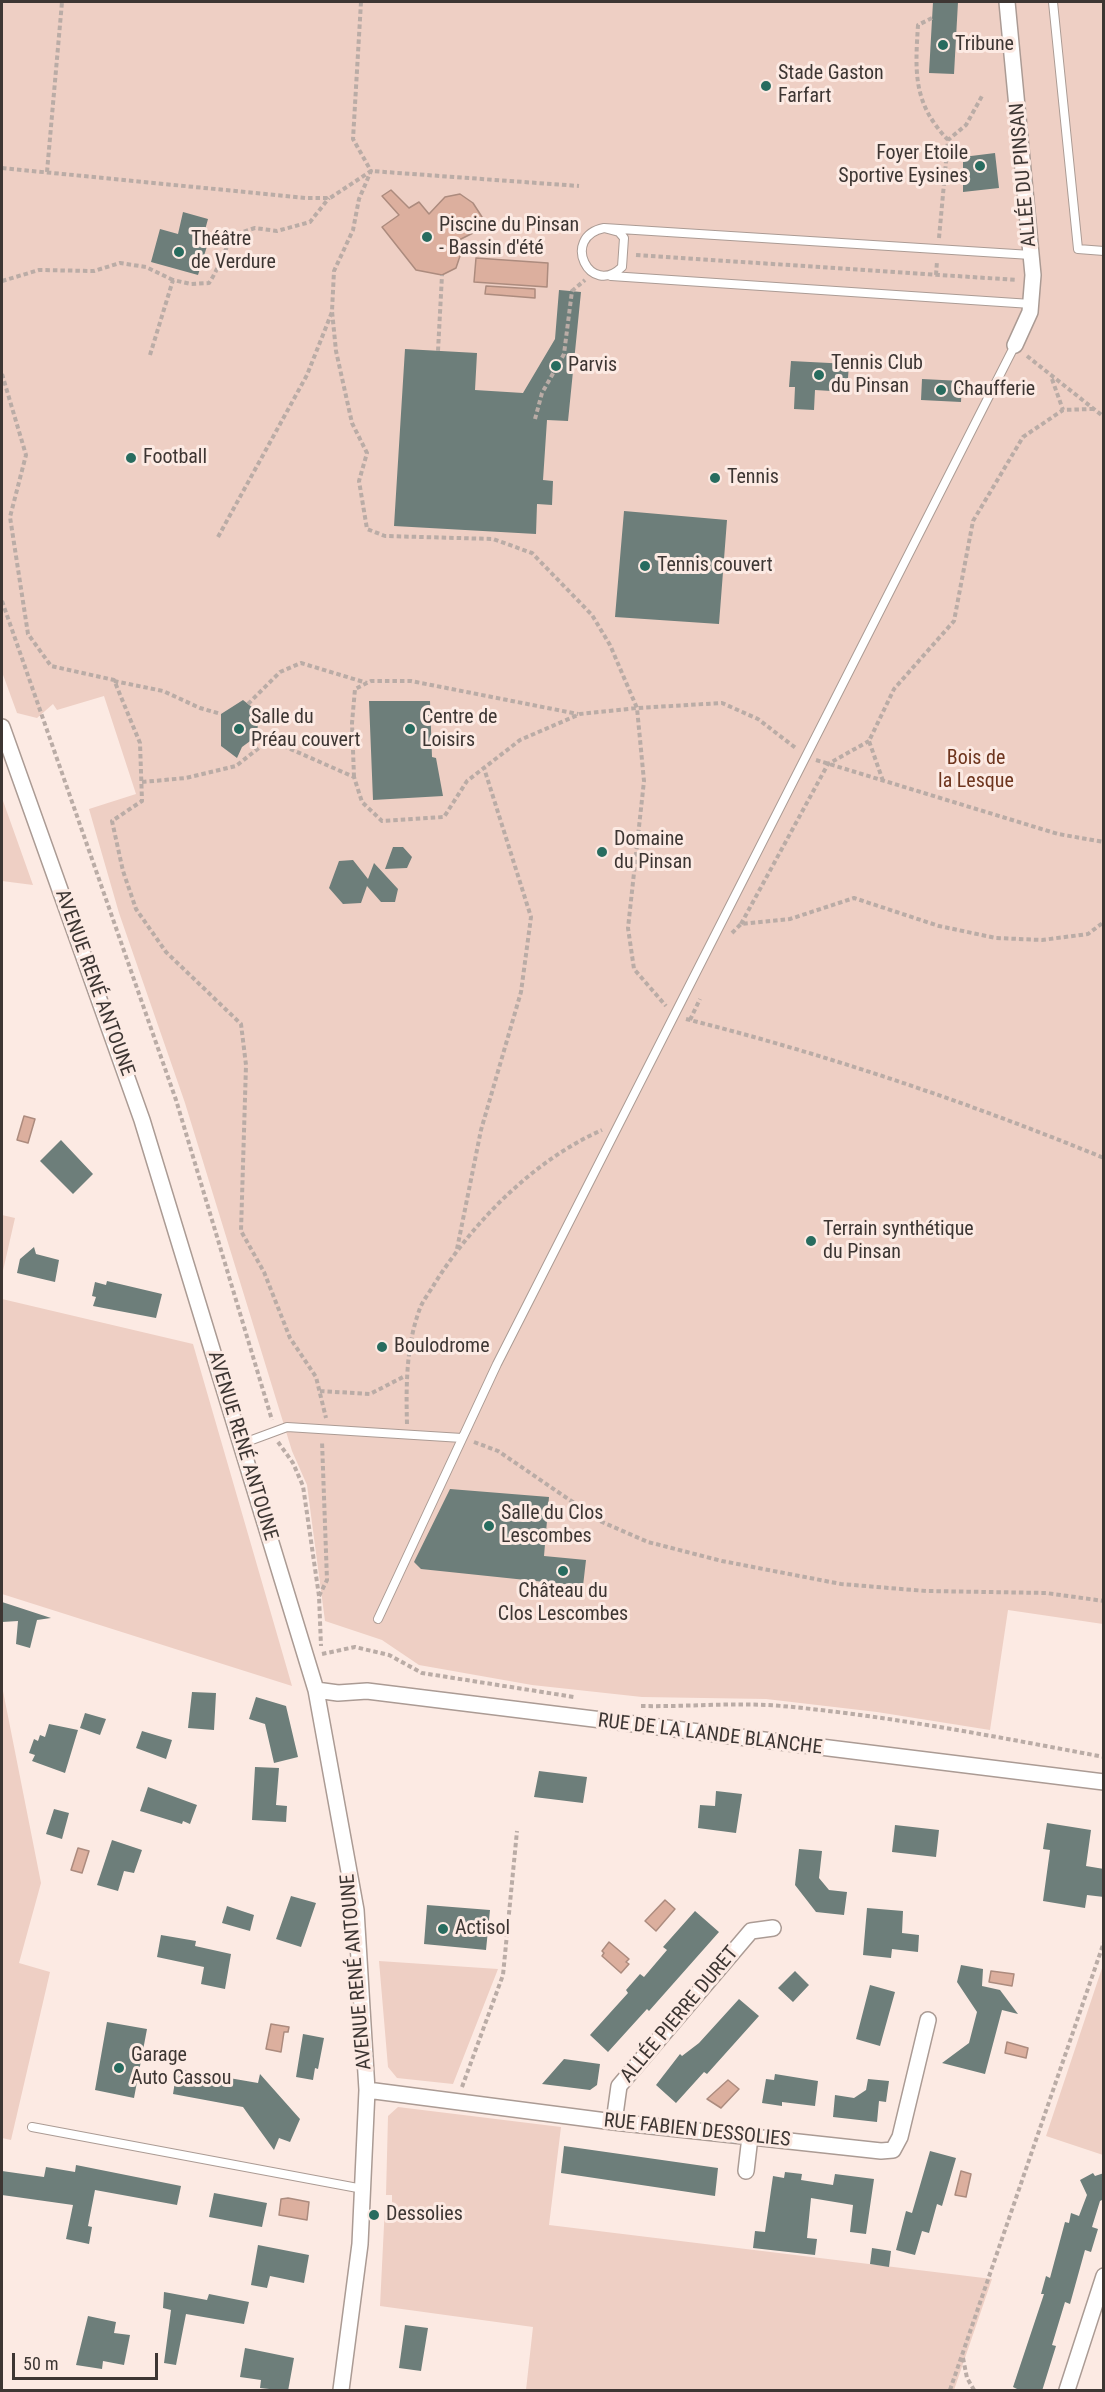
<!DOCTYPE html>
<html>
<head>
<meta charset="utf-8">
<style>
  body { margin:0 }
  #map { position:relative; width:1105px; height:2392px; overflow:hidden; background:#fceae3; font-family:"Roboto Condensed",sans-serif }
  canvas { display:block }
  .frame { position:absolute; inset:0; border:3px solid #3d3633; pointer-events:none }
  .scale { position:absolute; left:12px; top:2353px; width:146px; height:27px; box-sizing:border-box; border:3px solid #3d3633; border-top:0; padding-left:8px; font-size:18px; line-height:21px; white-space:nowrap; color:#3d3633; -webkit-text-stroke:4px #fceae3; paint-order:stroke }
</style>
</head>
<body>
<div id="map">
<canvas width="1105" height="2392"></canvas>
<div class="frame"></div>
<div class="scale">50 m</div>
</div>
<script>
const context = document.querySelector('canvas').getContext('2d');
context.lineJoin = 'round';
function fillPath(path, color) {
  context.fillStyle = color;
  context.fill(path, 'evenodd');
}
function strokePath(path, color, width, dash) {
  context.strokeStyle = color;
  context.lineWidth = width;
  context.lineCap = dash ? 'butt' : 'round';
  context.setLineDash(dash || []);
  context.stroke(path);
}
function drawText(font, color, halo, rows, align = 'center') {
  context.font = font + ' "Roboto Condensed",sans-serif';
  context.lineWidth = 6;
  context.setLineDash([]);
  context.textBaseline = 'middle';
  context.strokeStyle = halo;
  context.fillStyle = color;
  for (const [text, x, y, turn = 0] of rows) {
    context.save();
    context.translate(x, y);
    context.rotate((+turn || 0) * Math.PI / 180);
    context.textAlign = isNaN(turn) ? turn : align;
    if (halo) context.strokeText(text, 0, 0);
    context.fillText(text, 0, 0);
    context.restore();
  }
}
fillPath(new Path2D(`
  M2 2H1103V1624L1008 1610 990 1730 877 1712 766 1699 642 1697 532 1685 419 1665 382 1640 325 1621 307 1485 292 1451 185 1103 119 913 89 809 136 794 104 696 57 710 53 704 37 718 17 713 2 672Z
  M2 798 33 885 2 881Z
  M2 1215 15 1218 2 1275Z
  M2 1299 193 1344 292 1686 2 1594Z
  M2 1686 41 1883 19 1963 50 1972 11 2140 2 2138Z
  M379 1961 498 1969 453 2084 397 2078 388 2067Z
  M1103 1965V2155L1046 2136Z
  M398 2107 561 2127 549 2225 992 2279 954 2390H526L533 2327 380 2306 385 2205H392V2195H386L388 2116Z`), '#eecfc4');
const water = new Path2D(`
  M391 190 409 208 419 202 429 214 445 197 460 194 473 203 482 217 475 232 455 242 460 256 456 268 442 275 416 270 382 227 399 215 382 196Z
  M476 258 548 263 547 287 474 282Z
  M486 286 535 289V298L485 294Z
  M24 1116 35 1119 28 1143 17 1140Z
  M78 1848 89 1851 82 1873 71 1870Z
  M665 1900 675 1909 656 1931 645 1921Z
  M609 1942 629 1959 626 1962 629 1964 621 1973 602 1956 604 1953 602 1951Z
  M991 1971 1014 1974 1012 1986 989 1982Z
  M271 2024 289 2027 288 2032H284L281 2052 266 2049Z
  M1007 2042 1028 2048 1026 2058 1005 2053Z
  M728 2080 739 2089 721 2108 707 2099Z
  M961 2171 971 2174 966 2197 955 2195Z
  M288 2198 309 2202 307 2220 279 2215 281 2199Z`);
fillPath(water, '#dcaf9e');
strokePath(water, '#ac8b7e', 1.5);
fillPath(new Path2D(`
  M933 2H958L954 74 929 73Z
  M995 153 999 188 963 192V157Z
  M183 212 208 219 202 241 208 243 198 275 151 262 160 229 178 234Z
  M559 290 581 292 568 421 547 420 543 480 553 481 552 505 537 504 536 534 394 526 405 349 477 353 475 390 523 393 555 339Z
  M791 361 849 364 847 392 815 390 814 410 794 409 795 387H789Z
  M922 379 962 381 961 402 921 400Z
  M624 511 727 520 719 624 615 617Z
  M243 700 262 715 258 722 257 736 242 747 237 758 221 746V714Z
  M369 701H430L432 757 436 758 443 796 373 800Z
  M393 847H403L412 857 407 868 385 869Z
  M353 860 368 879 374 863 398 889 395 902H381L367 886 361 903 343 904 329 888 339 861Z
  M61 1140 93 1174 73 1194 40 1161Z
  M34 1247 36 1254 59 1260 55 1282 17 1273 20 1259Z
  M107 1281 162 1294 156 1318 93 1306 96 1297 92 1296 95 1282 106 1285Z
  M450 1489 549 1497 544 1556 586 1560 583 1586 421 1569 414 1562Z
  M2 1602 51 1618 37 1620 30 1648 16 1644 18 1621 2 1622Z
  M192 1692 216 1693 214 1730 188 1728Z
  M256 1697 286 1706 298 1757 274 1763 265 1724 249 1719Z
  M85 1713 106 1719 100 1735 80 1728Z
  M49 1724 78 1730 65 1773 32 1761 35 1755 29 1753 34 1739 38 1741 40 1735 45 1737Z
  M142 1731 172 1740 166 1759 136 1748Z
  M255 1767 279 1768 276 1805 287 1806 286 1822 252 1820Z
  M539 1771 587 1777 583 1803 534 1797Z
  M148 1787 197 1805 190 1824 183 1821 182 1824 140 1811Z
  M716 1791 742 1794 736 1833 698 1828 700 1805 715 1806Z
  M54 1809 69 1813 62 1839 46 1834Z
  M1047 1823 1091 1830 1086 1866 1104 1869V1897L1087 1895 1085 1908 1043 1901 1050 1850 1043 1849Z
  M895 1825 939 1830 936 1857 892 1852Z
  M112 1840 142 1850 134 1873 124 1871 118 1891 97 1885Z
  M799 1849 822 1851 819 1878 829 1890 847 1892 844 1915 816 1912 795 1885Z
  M291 1896 316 1903 301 1947 276 1939Z
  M427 1905 490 1910 486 1950 424 1944Z
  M227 1906 254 1915 250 1931 222 1923Z
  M867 1908 903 1911 902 1933 919 1935 918 1952 892 1949 891 1958 863 1955Z
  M695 1911 719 1932 649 2011 647 2009 608 2052 590 2035 628 1993 626 1990 640 1974 644 1977 667 1950 663 1947Z
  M161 1935 196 1941 195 1946 231 1954 225 1989 201 1984 204 1967 157 1957Z
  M961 1965 983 1969 982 1986 1000 1990 1018 2014 1002 2010 985 2074 942 2063 969 2043 977 2012 957 1982Z
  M795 1971 809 1985 793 2002 778 1988Z
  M870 1985 895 1992 880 2046 856 2039Z
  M739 1999 759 2016 707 2074 704 2072 676 2103 656 2085 680 2054 682 2056 699 2043Z
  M107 2022 147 2029 134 2098 95 2090Z
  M303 2034 324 2038 318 2069 315 2068 313 2080 296 2077Z
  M564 2059 600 2064 597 2085 590 2090 542 2084Z
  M177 2069 258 2083 260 2074 300 2119 290 2142 279 2138 274 2150 243 2107 173 2094Z
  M775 2074 818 2081 815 2106 782 2102V2106L762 2103 766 2079 774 2080Z
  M868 2079 889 2081 886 2102 879 2101 877 2122 833 2117 835 2095 854 2098 866 2090Z
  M564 2146 718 2168 715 2196 561 2173Z
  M930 2151 956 2158 942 2206 937 2204 929 2233 922 2231 915 2255 896 2250 906 2211 912 2213Z
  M76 2165 181 2186 177 2205 95 2190 88 2226 92 2227 89 2244 66 2239 73 2205 2 2195V2171L44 2177 46 2167 75 2172Z
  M785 2172 802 2174 801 2180 833 2185 835 2174 874 2179 866 2234 850 2232 853 2205 811 2198 807 2238 817 2239 815 2255 753 2248 755 2231 765 2232 773 2176 784 2178Z
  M1093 2173 1095 2176 1104 2173V2199L1100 2201 1092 2227 1098 2229 1091 2252 1085 2250 1070 2304 1065 2302 1052 2345 1056 2346 1042 2391H1021L1013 2387 1044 2294H1041L1046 2276 1050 2278 1065 2222 1069 2223 1071 2213 1079 2216 1087 2195 1080 2180Z
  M214 2193 267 2203 262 2227 209 2217Z
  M258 2245 309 2255 304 2283 270 2276 267 2288 251 2285Z
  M872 2248 891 2251 889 2267 870 2264Z
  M164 2292 207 2300 209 2294 249 2302 244 2324 186 2314 176 2365 164 2363 171 2310 163 2308Z
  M88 2316 116 2322 114 2333 130 2335 124 2365 103 2361 102 2369 76 2365Z
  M405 2325 428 2328 421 2371 399 2368Z
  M245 2348 294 2358 288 2391 260 2388 261 2380 240 2377Z`), '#6d7e7a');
const service = new Path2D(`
  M1053 2 1078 249 1104 251
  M604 228 619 232 624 238 622 267C590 298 560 237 604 228L1031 255
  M611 276 1031 304
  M241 1444 287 1427 462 1438
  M378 1619 497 1364 1015 345
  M32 2127 363 2189`);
const minor = new Path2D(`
  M1007 2 1033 275 1030 312 1015 345
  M2 727 142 1120 316 1690 356 1910 367 2090 360 2244 341 2390
  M316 1690 338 1693 367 1691 1104 1782
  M367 2090 614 2122 881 2151 893 2150 900 2137 928 2020
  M614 2122 619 2086 751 1931 773 1928
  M746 2171 750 2137
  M1067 2390 1104 2276`);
strokePath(service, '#ab9b94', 10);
strokePath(minor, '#ab9b94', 18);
strokePath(new Path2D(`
  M361 2 353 139 371 171 359 199 353 230 334 271 332 311 336 351 352 423 367 453 359 481 367 529 385 536 493 539 532 553 592 615 610 645 637 708 644 781 628 928 634 969 666 1006
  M932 18 918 25C915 73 913 103 948 140
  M2 168 306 198H330L371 171 579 186
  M47 172 62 2
  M939 238 948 140 966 125 982 96
  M636 255 1017 280
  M936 275 937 261
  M2 281 39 270 94 271 120 263 146 267 173 280
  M438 351 442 275
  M150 355 173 280 191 284 209 283C218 270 224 251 233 235L255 228 277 231 310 222 329 198
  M1027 356 1104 417
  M2 374 26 455 10 517 28 634 51 666 114 680 140 743 142 801 112 821 123 871 136 909 166 952 241 1024 246 1065 241 1231 264 1272 290 1338 316 1377 326 1418
  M1052 379 1063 410
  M535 419 542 393 564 354 572 291 585 280
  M218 537 307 375 332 312
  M2 601 176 1100 272 1420
  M114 681 163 691 200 708 221 714
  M248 704 280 672 301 663 367 683
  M816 760 1058 834 1104 842
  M354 777 352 723 355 689 371 681H411L578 714
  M883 781 869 741 894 689 954 621 973 521 1023 437 1063 410 1093 409
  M142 782 186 778 236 766 260 747 279 744 354 777 362 802 382 821 444 817 467 781 520 740 580 714 637 708 722 703 758 719 797 749
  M741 924 828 764 869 741
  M732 933 741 924 790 919 854 898 939 926 996 938 1042 940 1088 934 1104 922
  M686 1019C829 1055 967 1102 1104 1158
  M690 1020 700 999
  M457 1249 481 1130 521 992 531 917 484 768
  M320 1391 370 1394 405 1376
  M407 1424C406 1387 406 1347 419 1311 422 1301 430 1292 435 1283 474 1221 534 1160 602 1130
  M278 1442 293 1463 303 1486 319 1596 321 1646
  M474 1442 498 1451 602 1522 648 1542 722 1561 841 1584 926 1591 1046 1593 1104 1601
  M319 1596 327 1580 322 1441
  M322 1654 355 1647 389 1655 422 1673 574 1697
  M641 1706C688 1707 735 1702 782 1706 890 1716 998 1737 1104 1757
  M462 2087 503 1975 517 1831
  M963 2358 967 2378 974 2390
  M950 2390 1104 1942`), '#baaca6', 4, [4.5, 3]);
strokePath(service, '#fff', 8);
strokePath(minor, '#fff', 15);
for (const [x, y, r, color] of [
  [943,45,6,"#286c5f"],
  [766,86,6,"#286c5f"],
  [980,166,6,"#286c5f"],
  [427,237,6,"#286c5f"],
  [179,252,6,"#286c5f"],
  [556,366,6,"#286c5f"],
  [819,375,6,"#286c5f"],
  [941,390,6,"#286c5f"],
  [131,458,6,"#286c5f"],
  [715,478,6,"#286c5f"],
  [645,566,6,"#286c5f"],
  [239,729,6,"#286c5f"],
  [410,729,6,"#286c5f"],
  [602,852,6,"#286c5f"],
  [811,1241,6,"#286c5f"],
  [382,1347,6,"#286c5f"],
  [489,1526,6,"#286c5f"],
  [563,1571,6,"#286c5f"],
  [443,1929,6,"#286c5f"],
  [119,2068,6,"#286c5f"],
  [374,2215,6,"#286c5f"]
]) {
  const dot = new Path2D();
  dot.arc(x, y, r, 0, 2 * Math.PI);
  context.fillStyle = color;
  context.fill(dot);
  strokePath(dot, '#fceae3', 2);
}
drawText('20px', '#3d3633', '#fceae3', [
  ["Tribune",955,45],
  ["Stade Gaston",778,74],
  ["Farfart",778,97],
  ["Foyer Etoile",968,154,"right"],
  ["Sportive Eysines",968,177,"right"],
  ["Piscine du Pinsan",439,226],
  ["- Bassin d'été",439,249],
  ["Théâtre",191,240],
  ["de Verdure",191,263],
  ["Tennis Club",831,364],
  ["du Pinsan",831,387],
  ["Parvis",568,366],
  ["Chaufferie",953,390],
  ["Football",143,458],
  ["Tennis",727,478],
  ["Tennis couvert",657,566],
  ["Salle du",251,718],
  ["Préau couvert",251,741],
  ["Centre de",422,718],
  ["Loisirs",422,741],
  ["Domaine",614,840],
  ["du Pinsan",614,863],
  ["Terrain synthétique",823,1230],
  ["du Pinsan",823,1253],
  ["Boulodrome",394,1347],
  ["Salle du Clos",501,1514],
  ["Lescombes",501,1537],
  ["Château du",563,1592,"center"],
  ["Clos Lescombes",563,1615,"center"],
  ["Actisol",455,1929],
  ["Garage",131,2056],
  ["Auto Cassou",131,2079],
  ["Dessolies",386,2215]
], 'left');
drawText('20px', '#3d3633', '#fceae3', [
  ["ALLÉE DU PINSAN",1024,175,-95],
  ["AVENUE RENÉ ANTOUNE",94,983,70],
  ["AVENUE RENÉ ANTOUNE",242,1446,73],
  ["RUE DE LA LANDE BLANCHE",710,1735,7],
  ["AVENUE RENÉ ANTOUNE",357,1972,-95],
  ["ALLÉE PIERRE DURET",680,2015,-50],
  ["RUE FABIEN DESSOLIES",697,2131,6]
]);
drawText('20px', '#6e351e', '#fceae3', [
  ["Bois de",976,759],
  ["la Lesque",976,782]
]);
</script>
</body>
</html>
